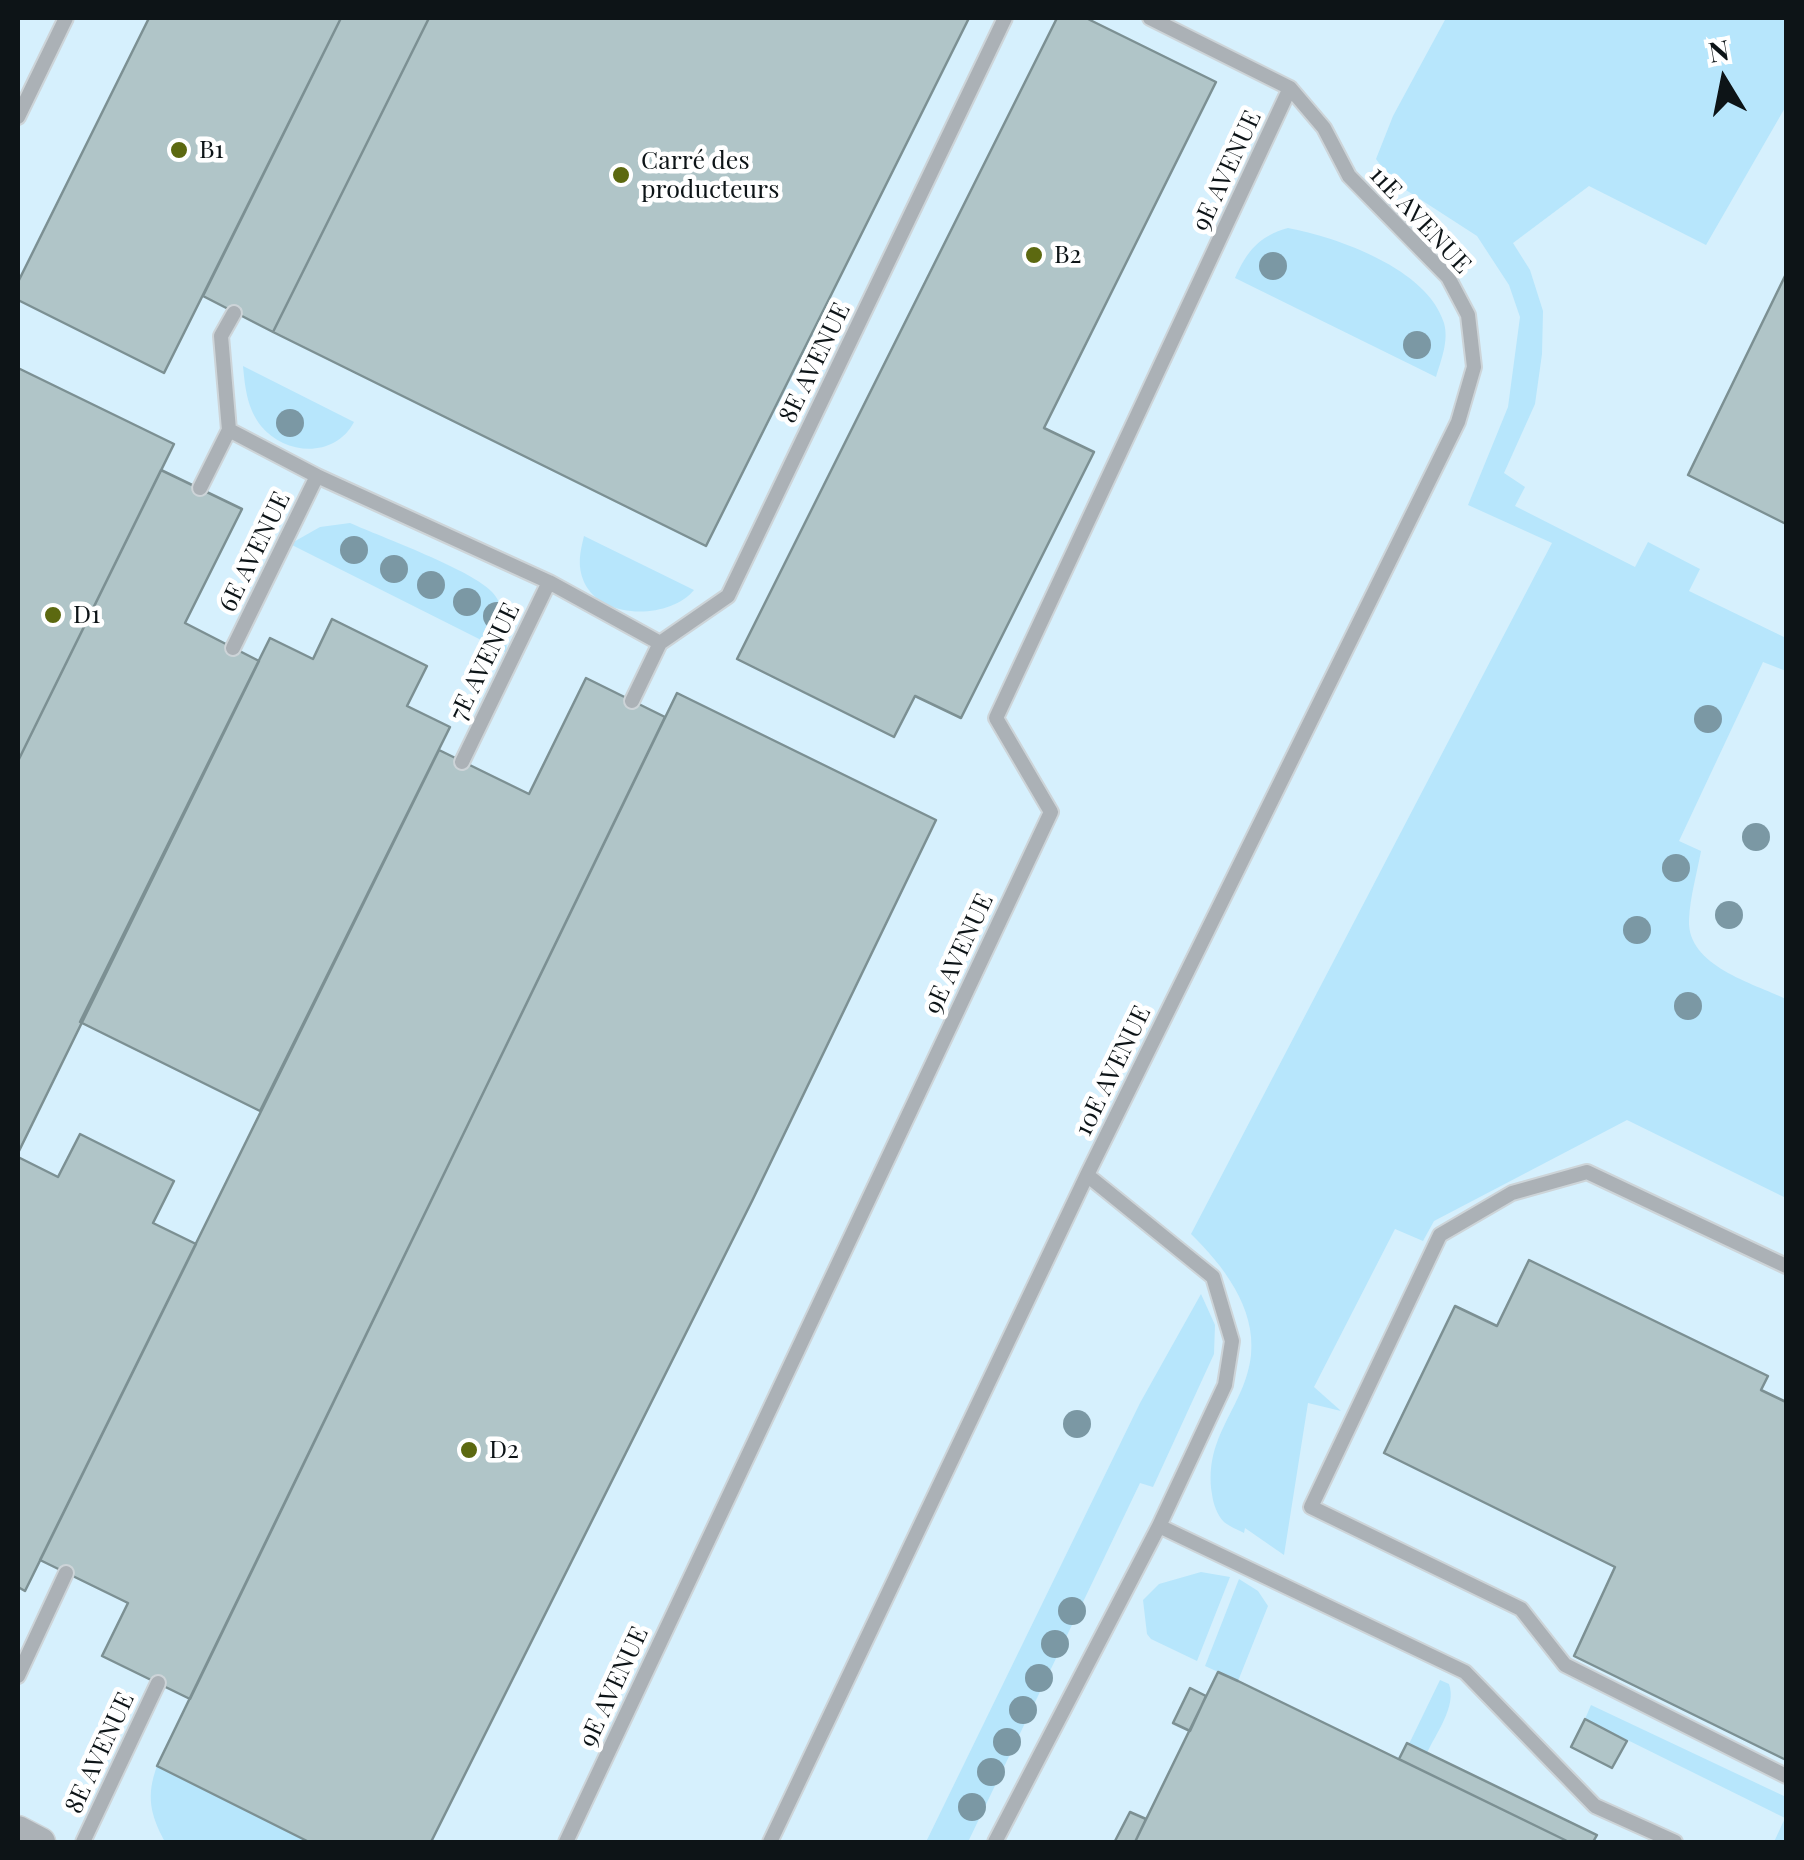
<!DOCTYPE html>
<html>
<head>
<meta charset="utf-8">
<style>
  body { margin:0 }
  #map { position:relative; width:1804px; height:1860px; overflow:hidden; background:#f1f9fd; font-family:"Playfair Display",serif }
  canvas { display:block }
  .frame { position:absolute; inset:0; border:20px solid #0d1417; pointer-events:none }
  .north { position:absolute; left:1674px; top:30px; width:100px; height:100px; -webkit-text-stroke:8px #fff; paint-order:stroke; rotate:350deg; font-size:28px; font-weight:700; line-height:40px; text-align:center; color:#0d1417 }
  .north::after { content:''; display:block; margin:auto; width:35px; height:45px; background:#0d1417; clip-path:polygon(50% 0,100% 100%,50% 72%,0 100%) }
</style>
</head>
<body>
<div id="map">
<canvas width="1804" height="1860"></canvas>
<div class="frame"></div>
<div class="north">N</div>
</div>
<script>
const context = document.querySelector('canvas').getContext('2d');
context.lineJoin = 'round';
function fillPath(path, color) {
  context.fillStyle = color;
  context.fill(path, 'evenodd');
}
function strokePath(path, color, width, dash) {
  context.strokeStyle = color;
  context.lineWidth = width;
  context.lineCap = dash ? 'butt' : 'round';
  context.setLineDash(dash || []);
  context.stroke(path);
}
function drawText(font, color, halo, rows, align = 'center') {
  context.font = font + ' "Playfair Display",serif';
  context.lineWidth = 9;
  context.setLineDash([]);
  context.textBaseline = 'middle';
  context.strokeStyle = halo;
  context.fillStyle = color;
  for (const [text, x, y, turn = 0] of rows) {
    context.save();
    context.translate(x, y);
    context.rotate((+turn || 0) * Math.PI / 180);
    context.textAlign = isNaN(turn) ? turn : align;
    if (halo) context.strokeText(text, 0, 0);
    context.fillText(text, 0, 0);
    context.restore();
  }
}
fillPath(new Path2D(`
  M18 18H1786V1842H18Z`), '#d6f0fd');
fillPath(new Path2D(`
  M1446 18H1786V106L1706 245 1589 186 1513 243 1530 270 1543 311 1542 354 1535 404 1504 473 1525 487 1515 506 1635 567 1648 542 1700 569 1689 591 1786 638V671L1763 662 1679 841 1701 851C1697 873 1690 897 1689 920 1687 966 1753 983 1786 999V1198L1627 1120 1434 1221 1423 1241 1395 1229 1314 1387 1341 1411 1308 1403 1284 1555 1245 1528 1244 1533C1238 1530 1229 1526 1224 1522 1217 1515 1213 1503 1212 1494 1203 1435 1245 1408 1251 1355 1256 1308 1223 1265 1191 1234L1552 543 1468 505 1508 407 1520 317 1509 285 1477 236 1392 181 1376 159 1393 116Z
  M1288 228C1337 237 1428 269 1444 323 1449 341 1441 360 1436 377L1235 278C1247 251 1259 236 1288 228Z
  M243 366 354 422C335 458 286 456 261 426 247 408 245 387 243 366Z
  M350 523C381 537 473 570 493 593 506 608 506 634 507 653L290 544 320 527Z
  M584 536 694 590C670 619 602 621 584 582 577 566 580 552 584 536Z
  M1201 1294 1215 1325 1214 1354 1153 1487 1140 1483 968 1842H926L1140 1403Z
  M1201 1572 1230 1577 1197 1661 1151 1639 1147 1634 1143 1600 1159 1584Z
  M1239 1579 1258 1591 1268 1606 1238 1681 1205 1666Z
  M1440 1680 1449 1684C1457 1706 1436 1733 1427 1753L1409 1744Z
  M1591 1705 1786 1797V1842H1774L1785 1818 1585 1719Z
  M157 1766 309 1842H165C150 1814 146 1796 157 1766Z`), '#b7e6fc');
const building = new Path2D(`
  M149 18H341L164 373 18 300V282Z
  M341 18H429L273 332 203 296Z
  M429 18H969L706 546 273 332Z
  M1057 18H1086L1216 82 1044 428 1094 452 961 718 915 696 894 737 737 659Z
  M1786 274V524L1688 475Z
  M18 368 174 444 18 761Z
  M161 470 242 509 185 623 259 661 18 1153V761Z
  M332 619 427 666 407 706 450 727 260 1111 80 1022 270 638 313 659Z
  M586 678 665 717 190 1699 102 1656 128 1603 40 1560 439 750 529 794Z
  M677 693 936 820 752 1201 431 1842H309L157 1766Z
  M80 1134 174 1181 153 1223 196 1244 25 1591 18 1587V1157L58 1177Z
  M1529 1260 1768 1376 1761 1390 1786 1402V1760L1574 1656 1615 1567 1384 1453 1455 1306 1497 1326Z
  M1218 1672 1238 1681 1569 1842H1135Z
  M1190 1688 1206 1696 1190 1731 1173 1723Z
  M1585 1719 1627 1741 1612 1768 1571 1747Z
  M1407 1743 1597 1835 1593 1842H1569L1399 1759Z
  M1130 1812 1146 1819 1135 1842H1119L1115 1841Z`);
fillPath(building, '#b0c5c8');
strokePath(building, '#7c9093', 2.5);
const service = new Path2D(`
  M18 117 66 18
  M229 430 317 476 549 582 660 643
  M200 488 229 430 221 336 234 313
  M233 648 317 476
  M632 701 660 643 728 596 1005 18
  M462 762 549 582
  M1786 1266 1587 1172 1512 1193 1440 1235 1311 1507 1521 1609 1565 1665 1786 1776
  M1159 1526 1465 1672 1595 1806 1675 1842
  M18 1676 66 1573
  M83 1842 158 1683
  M566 1842 1051 812 996 718 1290 88
  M770 1842 1087 1175 1458 422 1474 367 1468 315 1448 277 1349 176 1324 128 1290 88 1150 18
  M995 1842 1159 1526 1225 1385 1232 1341 1213 1277 1087 1175`);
const minor = new Path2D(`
  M18 1830 41 1842`);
strokePath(service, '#cdd4d8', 18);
strokePath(minor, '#cdd4d8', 31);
strokePath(service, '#abb1b6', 14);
strokePath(minor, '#abb1b6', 28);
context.fillStyle = '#7b98a4';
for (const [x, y] of [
  [1273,266],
  [1417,345],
  [290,423],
  [354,550],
  [394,569],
  [431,585],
  [467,602],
  [497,616],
  [1708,719],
  [1756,837],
  [1676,868],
  [1729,915],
  [1637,930],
  [1688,1006],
  [1077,1424],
  [1072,1611],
  [1055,1644],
  [1039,1678],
  [1023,1710],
  [1007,1742],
  [991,1772],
  [972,1807]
]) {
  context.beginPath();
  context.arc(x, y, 14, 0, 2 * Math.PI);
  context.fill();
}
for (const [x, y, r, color] of [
  [179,150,10,"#5c6910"],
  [621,175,10,"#5c6910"],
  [1034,255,10,"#5c6910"],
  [53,615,10,"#5c6910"],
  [469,1450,10,"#5c6910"]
]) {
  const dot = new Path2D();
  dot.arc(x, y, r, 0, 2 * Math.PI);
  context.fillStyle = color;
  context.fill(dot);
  strokePath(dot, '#fff', 4);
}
drawText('25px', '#0d1417', '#fff', [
  ["B1",199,150],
  ["Carré des",641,161],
  ["producteurs",641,190],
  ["B2",1054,255],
  ["D1",73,615],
  ["D2",489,1450]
], 'left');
drawText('25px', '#0d1417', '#fff', [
  ["9E AVENUE",1227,171,-65],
  ["11E AVENUE",1420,220,47],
  ["8E AVENUE",815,363,-64],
  ["6E AVENUE",255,552,-64],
  ["7E AVENUE",485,662,-64],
  ["9E AVENUE",959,954,-65],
  ["10E AVENUE",1113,1071,-64],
  ["9E AVENUE",614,1687,-65],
  ["8E AVENUE",100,1753,-65]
]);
</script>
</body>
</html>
